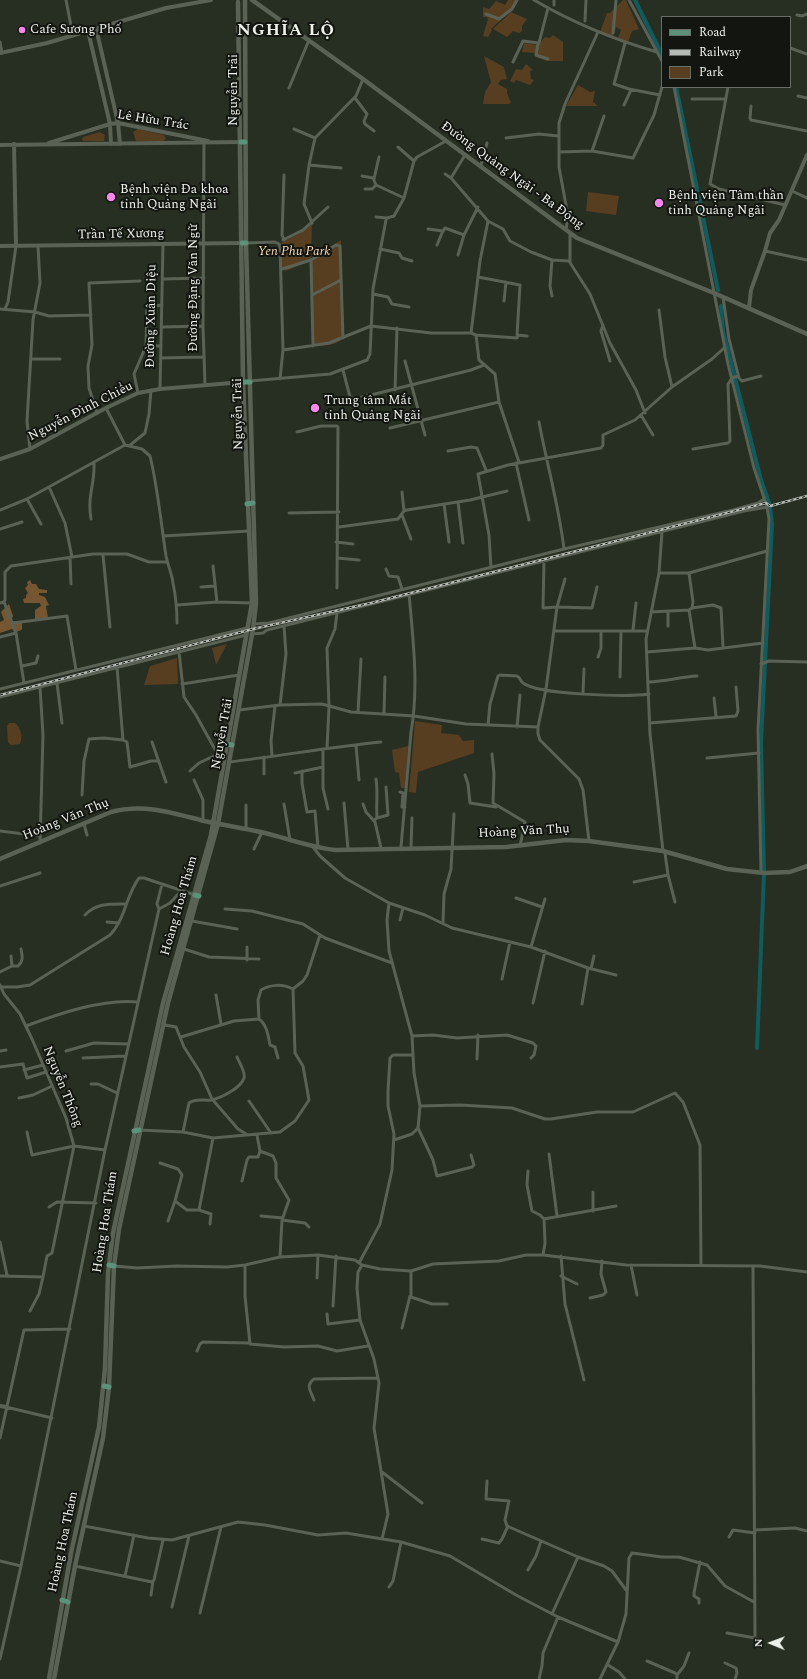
<!DOCTYPE html>
<html>
<head>
<meta charset="utf-8">
<style>
  body { margin:0 }
  #map { position:relative; width:807px; height:1679px; overflow:hidden; background:#272e22; font-family:Spectral,serif }
  canvas { display:block }
  .legend { position:absolute; left:661px; top:16px; width:130px; height:72px; box-sizing:border-box; background:#121510; border:1px solid #696d67; margin:0; padding:5px 7px; list-style:none; font-size:12px; color:#ecf1e9 }
  .legend li { display:flex; align-items:center; gap:8px; height:20px }
  .legend b { width:20px; border:1px solid #696d67 }
  .north { position:absolute; left:751px; top:1623px; width:40px; height:40px; -webkit-text-stroke:3px #121510; paint-order:stroke; rotate:271deg; font-size:11px; font-weight:700; line-height:16px; text-align:center; color:#ecf1e9 }
  .north::after { content:''; display:block; margin:auto; width:14px; height:18px; background:#ecf1e9; clip-path:polygon(50% 0,100% 100%,50% 72%,0 100%) }
</style>
</head>
<body>
<div id="map">
<canvas width="807" height="1679"></canvas>
<ul class="legend">
<li><b style="height:5px;background:#5d927a"></b>Road</li>
<li><b style="height:5px;background:#b5bbb2"></b>Railway</li>
<li><b style="height:11px;background:#573e21"></b>Park</li>
</ul>
<div class="north">N</div>
</div>
<script>
const context = document.querySelector('canvas').getContext('2d');
context.lineJoin = 'round';
function fillPath(path, color) {
  context.fillStyle = color;
  context.fill(path, 'evenodd');
}
function strokePath(path, color, width, dash) {
  context.strokeStyle = color;
  context.lineWidth = width;
  context.lineCap = dash ? 'butt' : 'round';
  context.setLineDash(dash || []);
  context.stroke(path);
}
function drawText(font, color, halo, rows, align = 'center') {
  context.font = font + ' Spectral,serif';
  context.lineWidth = 4;
  context.setLineDash([]);
  context.textBaseline = 'middle';
  context.strokeStyle = halo;
  context.fillStyle = color;
  for (const [text, x, y, turn = 0] of rows) {
    context.save();
    context.translate(x, y);
    context.rotate((+turn || 0) * Math.PI / 180);
    context.textAlign = isNaN(turn) ? turn : align;
    if (halo) context.strokeText(text, 0, 0);
    context.fillText(text, 0, 0);
    context.restore();
  }
}
fillPath(new Path2D(`
  M508 0H516L510 11 491 29 492 30 488 37 483 36 488 19 487 17H483V7L489 9 496 1 505 5Z
  M623 0H626L639 29 632 31 628 42 618 38 621 30 616 27 613 37 600 32 607 13H610Z
  M511 12 527 19 522 26V31L519 33 513 31 507 37 493 29Z
  M553 35 563 42V61H547L536 57 534 53 522 52 524 43 538 45 545 37 550 38Z
  M484 56 504 67 507 79 501 80 498 84 507 89V93L511 103 509 104H483L485 92 491 82Z
  M526 64 533 70 530 71 531 79 534 80 530 85 516 80 514 83 510 81 516 69 522 70Z
  M578 85 590 92 595 91 593 102 598 106H566Z
  M138 129 164 135 166 139 163 141H136L133 132Z
  M100 132 105 135 104 141H83L82 139 83 137Z
  M588 192 619 196 616 215 586 211Z
  M312 223 311 260 341 240 343 338C336 346 323 346 313 346L310 261 286 271 282 269 279 244 297 235Z
  M227 644 216 665 212 648Z
  M177 658 178 684 144 685 150 666Z
  M415 721 442 725 441 733 459 735 463 741 474 740V753L418 772 416 793 409 792Z
  M9 723H15C21 728 23 737 20 744L11 745 8 742 7 726Z
  M408 746 405 788H401L399 773 395 772 392 750Z`), '#573e21');
fillPath(new Path2D(`
  M30 580 32 584H36L39 589 47 590V593H39V595L45 597 49 605 46 606 48 618 35 620V610L41 606 40 603H24L23 599 26 598V595L28 593 25 588 28 585 27 582Z
  M9 604 13 616 11 621 22 622V630L18 631 16 634 12 629 0 633V622L4 620 1 612Z`), '#765631');
strokePath(new Path2D(`
  M635 0 662 55
  M676 87 718 290
  M721 306 723 331 761 480 770 506 772 524 761 742 764 873 757 1048`), '#115b5e', 4);
strokePath(new Path2D(`
  M66 0 73 36
  M534 0C575 24 612 39 657 52
  M629 0 662 61
  M554 5V0
  M486 14 499 19 512 9 517 0
  M797 15 802 16 807 14
  M585 21 586 0
  M613 33 616 0
  M0 42 2 53
  M625 43 614 84 629 89 660 95
  M538 44 536 55 548 59
  M790 48 807 54
  M513 62 523 41 539 43 548 8
  M674 87 728 364 754 468 767 507 769 519 758 730 761 873
  M728 87 710 184 719 189 785 205
  M289 88 309 40
  M798 96 807 98
  M355 98 367 114 364 121 365 124 374 131
  M692 99H725
  M624 105 631 90
  M751 106 750 118 751 120 807 131
  M294 129 315 138
  M506 138 539 134 558 136
  M204 143 203 326 205 385
  M398 147 414 161
  M592 151 604 116
  M559 152 592 151 633 158 654 115 662 87
  M465 155 451 178 488 221 480 261 471 333
  M309 165 341 168
  M481 165 487 143
  M445 174 451 178
  M362 176 373 178 376 185 404 198
  M374 179 379 157
  M365 189H372L376 185
  M792 191 807 198
  M376 217 387 218
  M488 221 503 229 510 241 531 252 552 260 550 286 552 296
  M312 223 304 204 309 165 315 138 356 96 363 79
  M428 229 443 231
  M566 230 568 216 559 167V123L565 104 598 32
  M570 233V262
  M283 240 303 230 328 207
  M284 240 282 235 284 175
  M246 243 275 242 279 244 280 247 283 350 280 379
  M437 245 442 233 445 228 464 235
  M380 249 399 253 402 258 412 261
  M765 251 807 260
  M458 255 464 235 478 207
  M311 260 313 346
  M552 260 569 261 590 294 610 343 636 390 645 413
  M282 269 311 260 336 245 340 246 343 338
  M478 277 520 285 517 335 527 336
  M163 279 204 278
  M373 294 388 297 392 304 409 307
  M312 295 341 280
  M723 297 729 339 739 378 742 381 761 376
  M504 301 506 282
  M0 309 35 312 49 316 91 315
  M5 309 8 302 16 246
  M659 310 665 357 672 387
  M603 325 601 331 610 361
  M162 327 203 326
  M476 335 517 338 518 336
  M146 346H161
  M283 350 329 343 371 326 431 333H471L476 335 479 360 495 374 499 402 519 462
  M161 358 204 357
  M31 359H60
  M405 361 425 435
  M343 370 350 397 355 399 471 370 484 365
  M250 381 330 374 367 360 370 354 373 289 386 220 387 218 394 216 404 198 414 161 417 157 446 141
  M160 389 163 244
  M395 390 397 328
  M138 393 134 374 146 346 147 307 162 305
  M106 408 125 445
  M97 413 89 388 88 366 92 345 89 283 140 281
  M641 415 653 435
  M539 422C547 465 559 506 564 549
  M390 428 499 402
  M297 432 321 426H337L338 427 337 588
  M129 446 145 433 149 414 151 390
  M30 449 27 421 33 320 40 283 38 246
  M693 449 728 443 730 441 728 384 732 378 738 376
  M448 451 471 447 477 448 486 470
  M516 463 529 520
  M49 487 65 523 72 557
  M402 492 404 511
  M27 499 41 524
  M458 502 463 543
  M444 504 449 542
  M0 510 27 499 125 445 142 449 150 456C158 489 161 523 166 556 168 566 172 574 173 583 176 597 177 610 177 623
  M289 513 339 512
  M402 515 411 539
  M91 519C87 495 95 485 94 463
  M339 527 398 519 404 511 407 510 470 500 507 491
  M0 529 22 522
  M662 532 659 573 646 639 650 734 663 851
  M163 536 249 531
  M336 542 353 544
  M103 555 110 627
  M70 557 71 584
  M337 558 359 560
  M544 561 543 608 557 607 565 579
  M213 566 217 602
  M491 568 489 535 478 474 508 465 601 448 603 445V435L635 420 672 387 712 359 724 348
  M386 569 389 576 398 577 402 589
  M659 573H689L767 551
  M201 587 215 586
  M4 602 16 633 24 683
  M0 603 4 602 5 600V572L11 566 93 554H127L149 562H167
  M177 605 217 602 252 603
  M692 608 713 605 721 608 723 647
  M689 610 695 648
  M651 612 689 610 692 608 693 602 689 573
  M668 612V626
  M13 623 67 616 76 670
  M254 624 269 623 564 549 733 510 758 503 764 499
  M633 630 636 603
  M554 631H647
  M252 634 263 633 267 630 744 511 767 507
  M0 637 16 633
  M179 652 184 697 196 715 223 764
  M647 652 695 648 708 650 763 643
  M598 657 601 648V631
  M761 664 769 661 807 662
  M22 666 36 663 38 656
  M620 677 621 631
  M649 682C666 681 681 677 697 676
  M57 683 62 723
  M182 684 239 675
  M0 689 247 628
  M583 693 584 669
  M0 697 246 635
  M714 698 716 716
  M280 705 286 654 284 626
  M239 710 280 705 322 704 351 712 414 716 466 724 538 727 546 689 557 607 592 608 597 587
  M358 712 361 659
  M384 713 385 677
  M650 723 736 716 738 711 736 687
  M488 725 490 704 498 676 500 675 517 676C521 678 520 681 523 683 538 695 628 697 649 694
  M517 727 520 695
  M538 727V734L540 740 579 779 583 790 589 841
  M123 740 127 742 130 767 151 761H158
  M152 742 166 782
  M356 745 359 780
  M327 748 329 707 327 648 335 629 337 613
  M323 749V788L328 809
  M492 754 494 774 493 803 525 822 520 846
  M272 756 271 741 275 706
  M264 757V774
  M707 758 759 753
  M229 762C280 756 330 747 381 742
  M190 771 199 763 216 755
  M302 771V783L307 812 315 811 318 848
  M295 773 323 767
  M465 775 468 784 470 803 496 807
  M194 780 203 800V821
  M400 792 403 793 402 807H405
  M82 795 84 761 89 739 104 738 123 740 117 667
  M344 803 348 849
  M284 804 290 840
  M363 804 366 812 375 822 381 848
  M246 805V829
  M377 818 388 815 386 787
  M374 820 377 818C376 804 378 792 376 779
  M84 824 87 835
  M0 831 40 836
  M40 843 43 735 40 687
  M313 847 320 856 345 878 389 903 425 915 452 928 531 947 588 968 616 975
  M401 847 411 732C419 687 413 639 409 594
  M411 847 412 818
  M254 849 262 832
  M665 853 668 875 675 902
  M634 882 668 875
  M0 886 40 873
  M516 898 542 907
  M389 903 387 920 389 951 412 1036 414 1073 420 1106 418 1128 433 1160 437 1176 472 1167 474 1165 471 1155
  M159 909 170 903 182 890
  M225 909 252 911 303 924 325 938 392 963
  M85 915C96 903 110 904 126 904
  M400 920 403 908
  M192 921 237 929
  M107 922 119 923
  M443 923 444 894 451 869 454 814
  M247 947V960
  M531 947 545 899
  M184 949 209 957 259 959
  M11 956 12 966
  M591 969 594 956
  M0 972 12 966H18C24 961 22 955 21 949
  M502 979 510 942
  M0 985 4 994 20 1014 32 1039 66 1118 74 1146 52 1253 47 1256 43 1277 0 1276
  M1 987H17L30 985 110 935C125 920 126 895 139 878H144L195 895
  M216 995 221 1024
  M533 1003 545 951
  M582 1004 588 968
  M259 1019 258 1000 261 990C271 984 283 984 293 989
  M165 1025 176 1027 184 1047 200 1072 212 1099 238 1129 246 1134
  M26 1026C58 1014 104 998 138 1002
  M412 1036 433 1035 457 1038 507 1035 533 1043 536 1046 534 1055 531 1058
  M181 1037 234 1021 259 1019C267 1025 268 1035 270 1045L275 1047 278 1058
  M0 1051 6 1050
  M66 1051 94 1043 128 1044
  M83 1058 125 1056
  M477 1059 478 1035
  M0 1067 23 1064 27 1078 46 1072
  M24 1070 43 1065
  M91 1084H98L117 1093
  M19 1098 33 1095 52 1086
  M249 1101 271 1133
  M420 1106 460 1105 512 1108 545 1119H551L597 1112H633L675 1093 683 1102 700 1145 701 1266
  M139 1130 183 1132 213 1138 280 1132 295 1121 309 1100 303 1066 295 1053 293 989 303 981 307 975 320 935
  M27 1132 32 1155 74 1146 105 1150
  M183 1132 189 1103C196 1098 203 1101 211 1100 221 1098 241 1088 244 1078 246 1073 239 1062 237 1057
  M257 1135 260 1151 273 1156 276 1163V1178L289 1200 282 1220 280 1257
  M394 1140 412 1134 418 1128
  M549 1154 557 1216
  M160 1163 178 1169 182 1175 175 1201 187 1210H199L213 1138
  M528 1171 527 1185 532 1211 540 1215 544 1219
  M242 1181 247 1160 249 1157H258L260 1151
  M593 1192V1211
  M49 1207 57 1202 96 1203
  M199 1210 211 1214 210 1224
  M261 1216 283 1218
  M282 1220 305 1223 309 1227
  M168 1221 175 1201
  M0 1242 7 1275
  M543 1255 545 1243 544 1219 616 1206
  M561 1256 565 1304 584 1380
  M359 1263 380 1224 392 1170 394 1134 388 1106V1091L390 1058 393 1055H412
  M245 1265V1296L250 1344 284 1347 318 1346 337 1351 368 1346
  M362 1265 358 1272 357 1288 360 1320 374 1359 379 1383 374 1428 388 1514 382 1539
  M631 1265 637 1295
  M114 1266 137 1268 177 1266 227 1267 245 1265 280 1257 318 1255 355 1260 362 1265 380 1269 411 1271 433 1264 499 1261 526 1255H543L626 1265 760 1266 807 1272
  M411 1271V1297L432 1304H447
  M561 1276 577 1284
  M317 1278 318 1255
  M590 1298 603 1295 606 1292 601 1274 602 1261
  M333 1306 336 1256
  M30 1311 39 1294 43 1277
  M327 1314 328 1324 360 1320
  M402 1328 410 1296
  M197 1351 200 1344 203 1342 248 1343
  M314 1400C311 1391 305 1386 314 1379L378 1378
  M6 1407 52 1418
  M0 1438 24 1330 70 1329
  M382 1472 422 1503
  M487 1481 486 1499 509 1501 505 1520 507 1526 578 1557 604 1566 612 1571 626 1590
  M84 1526 148 1538 172 1540 238 1522 265 1525 318 1535 346 1533 401 1542 450 1556 516 1595 558 1617 618 1642
  M755 1530 795 1528 807 1531
  M729 1537 733 1530 755 1533
  M482 1539 499 1543 502 1539 508 1526
  M0 1561 21 1566
  M75 1566 152 1582 154 1580 163 1540
  M528 1570 536 1556 541 1541
  M125 1576 134 1535
  M389 1587 393 1581 401 1542
  M151 1595 153 1581
  M699 1603V1599L694 1596V1593L700 1562
  M172 1607 189 1536
  M200 1613 221 1527
  M552 1614 578 1557
  M727 1633 755 1638 753 1266
  M0 1659 21 1566 105 1150 159 909 157 904 162 884
  M647 1661 675 1673 677 1674V1679
  M725 1663 736 1668 737 1673 735 1679
  M608 1665 619 1672 625 1679
  M677 1675 684 1666 689 1653
  M539 1679 542 1666 543 1653 558 1617
  M600 1679 618 1642 626 1614 629 1558 632 1553 662 1557H679L707 1565 725 1586 754 1602`), '#5a6255', 3);
strokePath(new Path2D(`
  M96 28 118 123 120 144
  M88 31 110 124 111 144
  M0 53 47 43 166 8 211 0
  M49 143 110 124 118 123 208 141
  M14 144 16 246
  M0 145 241 142
  M0 246 242 243
  M749 308 751 290 765 251 770 233 779 220 807 155
  M0 459 30 449 106 408 138 393 160 389 243 382
  M0 1406 6 1407`), '#5a6255', 4);
strokePath(new Path2D(`
  M252 0 363 79 577 238 714 293 807 334
  M0 859 111 812C144 803 173 813 204 821 223 825 242 828 261 832 286 838 309 847 335 850L506 847 566 840 589 841 663 851 727 869 764 873 790 872 807 866
  M49 1679 71 1553 99 1427 105 1368 108 1273 113 1233 163 1003 211 835 252 603 243 382 238 2
  M54 1679 75 1566 103 1438 109 1387 114 1266 119 1229 168 1003 218 824 253 629 256 603 246 243 245 0`), '#5a6255', 4.5);
strokePath(new Path2D(`
  M241 142H245
  M242 243H246
  M243 382H250
  M247 504 253 503
  M226 744 232 745
  M195 895 199 896
  M134 1131 139 1130
  M109 1265 114 1266
  M104 1386 109 1387
  M62 1600 68 1602`), '#5d927a', 5);
const rail = new Path2D(`
  M0 695 253 629 371 603 766 503 770 506 807 496`);
strokePath(rail, '#b5bbb2', 2.5);
strokePath(rail, '#121510', 1, [3]);
for (const [x, y, r, color] of [
  [22,30,4,"#f788eb"],
  [111,197,5,"#f788eb"],
  [659,203,5,"#f788eb"],
  [315,408,5,"#f788eb"]
]) {
  const dot = new Path2D();
  dot.arc(x, y, r, 0, 2 * Math.PI);
  context.fillStyle = color;
  context.fill(dot);
  strokePath(dot, '#121510', 1.5);
}
drawText('13px', '#ecf1e9', '#121510', [
  ["Cafe Sương Phố",30,30],
  ["Bệnh viện Đa khoa",120,190],
  ["tỉnh Quảng Ngãi",120,205],
  ["Bệnh viện Tâm thần",668,196],
  ["tỉnh Quảng Ngãi",668,211],
  ["Trung tâm Mắt",324,401],
  ["tỉnh Quảng Ngãi",324,416]
], 'left');
drawText('13px', '#ecf1e9', '#121510', [
  ["Nguyễn Trãi",234,90,-90],
  ["Lê Hữu Trác",153,121,9],
  ["Đường Quảng Ngãi - Ba Động",512,176,36],
  ["Trần Tế Xương",121,235,-1],
  ["Đường Đặng Văn Ngữ",194,288,-90],
  ["Đường Xuân Diệu",152,316,-89],
  ["Nguyễn Đình Chiểu",81,412,-27],
  ["Nguyễn Trãi",239,414,-91],
  ["Nguyễn Trãi",223,734,-80],
  ["Hoàng Văn Thụ",66,820,-22],
  ["Hoàng Văn Thụ",524,832,-3],
  ["Hoàng Hoa Thám",180,906,-74],
  ["Nguyễn Thông",62,1087,68],
  ["Hoàng Hoa Thám",106,1222,-81],
  ["Hoàng Hoa Thám",64,1542,-78]
]);
drawText('italic 13px', '#fad9b6', '#121510', [
  ["Yen Phu Park",294,252]
]);
context.letterSpacing = '1px';
drawText('bold 17px', '#ecf1e9', '#121510', [
  ["NGHĨA LỘ",286,32]
]);
context.letterSpacing = '0px';
</script>
</body>
</html>
